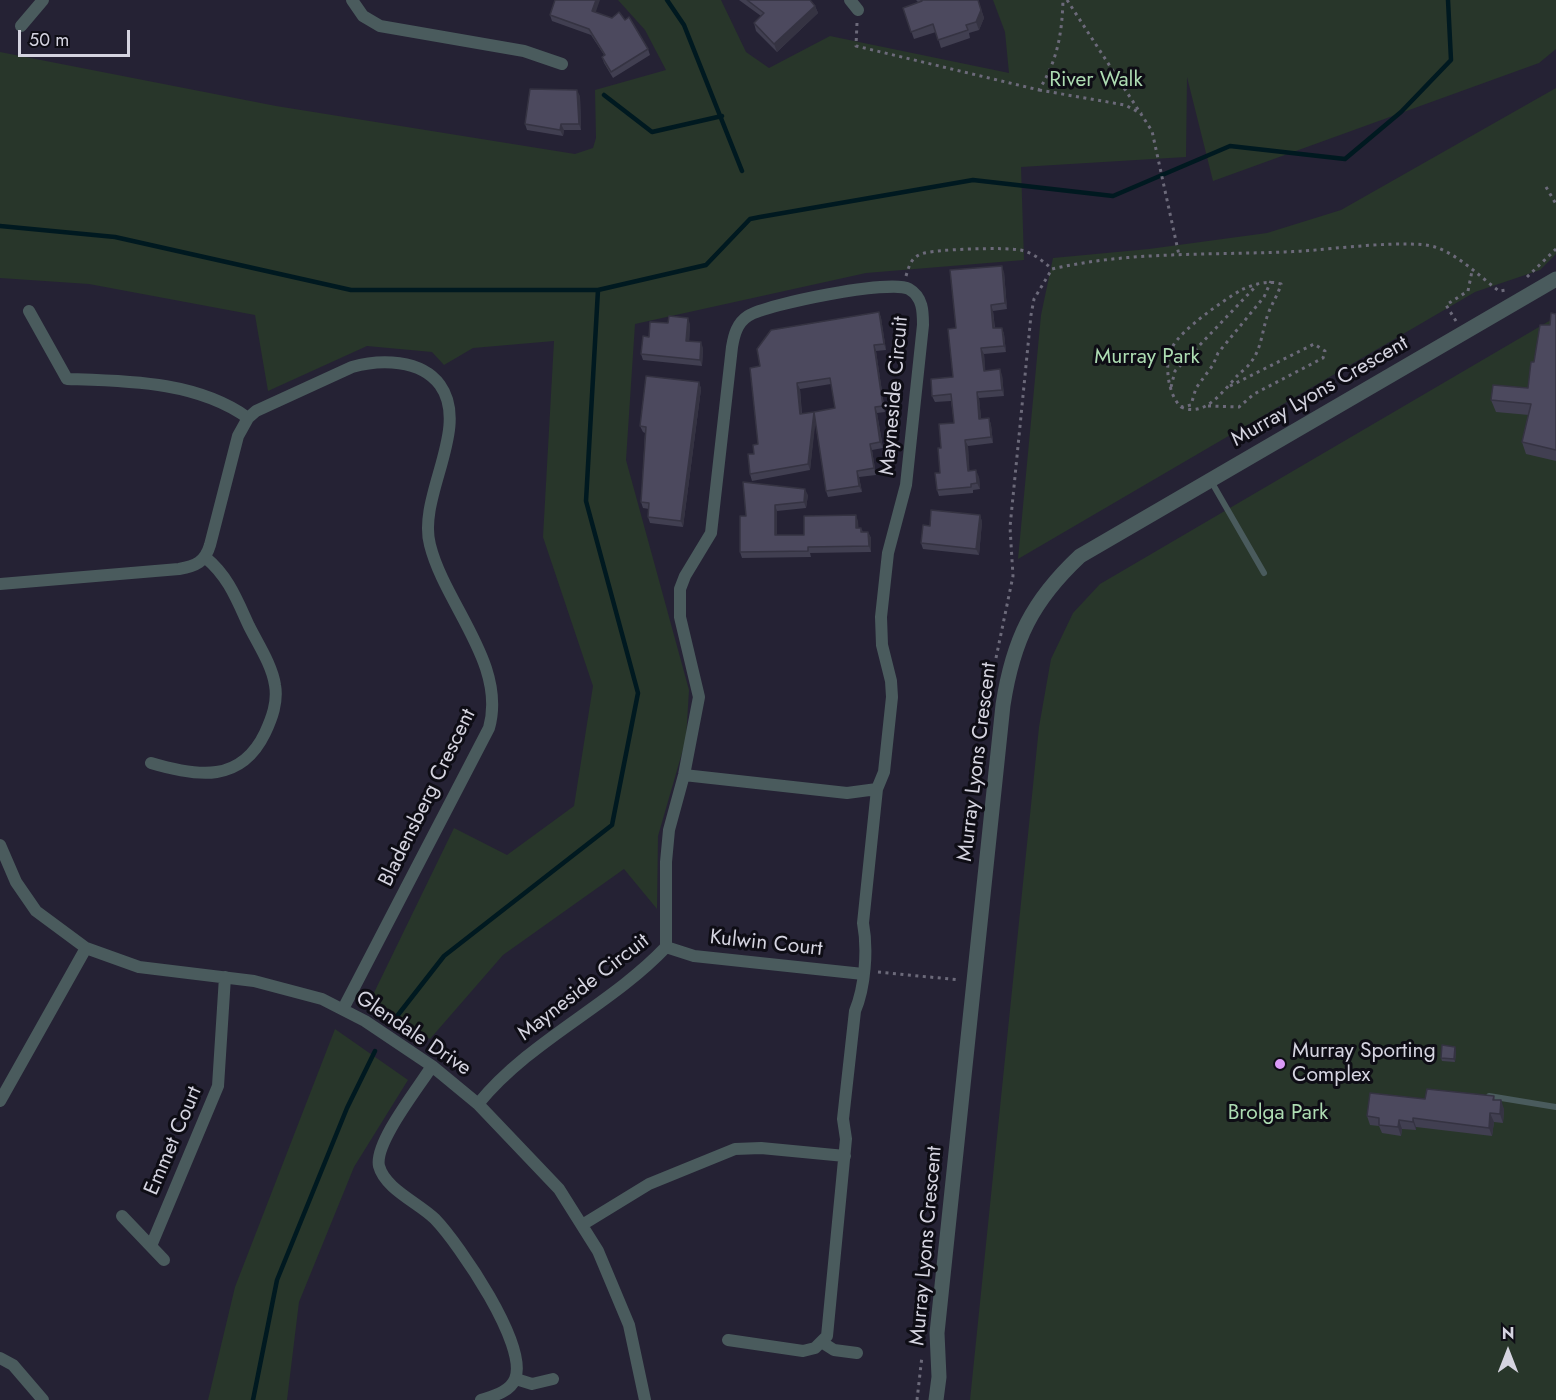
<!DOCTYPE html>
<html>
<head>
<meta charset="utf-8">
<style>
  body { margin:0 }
  #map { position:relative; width:1556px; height:1400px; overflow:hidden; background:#252234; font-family:Jost,sans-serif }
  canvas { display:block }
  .north { position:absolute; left:1478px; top:1322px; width:60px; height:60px; -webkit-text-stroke:4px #0e0d15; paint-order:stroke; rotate:0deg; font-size:16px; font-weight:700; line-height:24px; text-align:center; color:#d5d4e0 }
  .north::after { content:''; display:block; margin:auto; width:21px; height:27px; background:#d5d4e0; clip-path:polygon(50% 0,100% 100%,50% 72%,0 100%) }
  .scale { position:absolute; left:18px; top:30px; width:112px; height:27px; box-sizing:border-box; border:3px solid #d5d4e0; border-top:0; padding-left:8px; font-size:18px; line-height:21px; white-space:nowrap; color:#d5d4e0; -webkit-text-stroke:4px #0e0d15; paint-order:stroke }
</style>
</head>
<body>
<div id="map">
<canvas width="1556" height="1400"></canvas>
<div class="north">N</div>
<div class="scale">50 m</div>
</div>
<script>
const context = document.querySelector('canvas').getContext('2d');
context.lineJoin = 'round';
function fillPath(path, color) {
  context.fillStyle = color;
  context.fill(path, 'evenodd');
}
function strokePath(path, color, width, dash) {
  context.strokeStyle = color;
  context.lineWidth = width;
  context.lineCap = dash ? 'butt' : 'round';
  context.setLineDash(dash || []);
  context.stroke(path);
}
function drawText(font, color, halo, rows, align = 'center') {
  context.font = font + ' Jost,sans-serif';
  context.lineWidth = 6;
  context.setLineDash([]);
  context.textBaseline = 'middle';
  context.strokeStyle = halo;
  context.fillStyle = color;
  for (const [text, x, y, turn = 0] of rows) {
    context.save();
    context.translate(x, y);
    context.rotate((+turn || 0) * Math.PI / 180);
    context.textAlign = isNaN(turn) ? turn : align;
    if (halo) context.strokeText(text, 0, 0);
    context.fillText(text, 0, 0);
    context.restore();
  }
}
fillPath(new Path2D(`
  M618 0H721L746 52 769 68 830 36 1009 73 1005 32 993 0H1556V49L1539 63 1213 181 1187 77 1186 157 1021 167 1024 260 866 273 635 324 626 460 689 690 686 739 658 836 657 909 624 869 503 955 430 1039 369 1003 454 828 507 855 574 806 593 686 543 537 554 341 473 348 444 365 432 352 367 346 268 391 255 315 89 284 0 278V52L276 106 575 154 593 148 596 138 595 90 666 70 645 30Z
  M1556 88V254L1540 270 1475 292 1018 559 1041 315 1053 258 1149 249 1267 233 1341 210Z
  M1556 317V1400H970L1039 727 1051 659 1073 613 1100 584Z
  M335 1029 408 1080 354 1167 299 1302 287 1400H208L235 1287Z`), '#28362a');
strokePath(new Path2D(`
  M667 0 684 25 742 171
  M604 95 652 132 722 116
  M0 226 115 237 351 290H598L706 265 750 219 760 217 973 180 1113 196 1230 146 1345 159 1401 112 1451 60 1448 0
  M394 1020 444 956 612 825 638 693 586 501 598 290
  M253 1400 277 1280 347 1108 375 1051`), '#001920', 4.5);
strokePath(new Path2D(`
  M1067 0 1152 131 1179 255
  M857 23 856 46 1039 90C1057 61 1062 35 1063 0
  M1039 90 1125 105 1142 114
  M1546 187 1556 204
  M906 276C909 266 911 258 921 254 933 249 1006 247 1020 250 1032 252 1043 261 1052 269 1134 250 1219 256 1303 251 1332 249 1410 239 1435 247 1459 255 1479 276 1499 291L1506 290
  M1527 277 1556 249
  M1456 321 1446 305 1468 291 1472 271
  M1171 387 1175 371 1257 285
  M1208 406 1239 407 1254 394 1323 358 1325 351 1314 344 1230 386
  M1181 407C1205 418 1223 391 1238 375 1242 371 1248 367 1251 362 1262 348 1262 330 1268 314 1272 303 1278 295 1281 284 1268 280 1254 284 1241 290 1224 300 1182 329 1173 346 1163 362 1168 395 1181 407L1191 405 1196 388 1213 365 1218 353 1264 297 1271 281
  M996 658 1013 576 1010 527 1031 315 1034 299 1052 269
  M878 972 960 980
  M917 1400 922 1356`), '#6c6a7a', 3, [3, 4.5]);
strokePath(new Path2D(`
  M1211 481 1264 573
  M1489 1096 1556 1107`), '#4a5b5d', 6);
strokePath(new Path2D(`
  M352 0 363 16 380 26 524 51 562 64
  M850 0 858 10
  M21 26 43 0
  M29 311 67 379C127 381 197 381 248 418
  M0 584 179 569C196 566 205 562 210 545L238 436 248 418 256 411 352 367C380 359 421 359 440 385 471 428 417 497 430 545 445 605 507 664 489 728L343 1009
  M151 763C198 777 241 783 265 733 272 718 278 702 275 685 272 665 258 644 249 626 237 600 228 576 206 558
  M684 775 847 793 877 789
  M0 845 16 882 36 911 86 948 139 967 254 981 322 999 365 1021 432 1066 478 1104 559 1189 598 1251 629 1325 645 1400
  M666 947 694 956 863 974
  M432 1066C419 1087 374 1143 379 1166 385 1189 419 1203 435 1219 459 1244 529 1346 515 1379 510 1392 493 1396 481 1400
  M0 1101 86 948
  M478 1104C530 1040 610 1006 666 947V862L669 830 684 775 699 697 680 617V589L685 576 711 533 732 347C734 335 737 323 748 316 767 304 891 279 909 289 923 297 923 312 923 325L906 485 888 553 881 617 882 645 891 681 892 697 884 772 877 789 863 923C868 950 865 987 855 1011L843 1119 846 1139 827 1336 815 1348 803 1351 728 1340
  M122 1216 164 1260
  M582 1225 649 1184 735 1149 761 1148 845 1156
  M151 1246 218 1086 225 977
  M823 1343 834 1350 857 1353
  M0 1358 13 1365 43 1400
  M516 1379 532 1384 553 1379`), '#4a5b5d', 12);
strokePath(new Path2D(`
  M936 1400 939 1377 937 1333 1003 705C1013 640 1032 601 1080 556L1556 279`), '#4a5b5d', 15);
fillPath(new Path2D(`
  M739 0H810L815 6 818 13 777 52 756 31 754 23 761 16Z
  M916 0H978L984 18 979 30 969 33 970 38 941 48 936 32 914 39 903 8 919 3Z
  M596 12 648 49 650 55 613 78 604 63 602 57 604 55 591 35 552 21 550 15Z
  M580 96 581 130H564L563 136 527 130 525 124Z
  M1004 272 1007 309 993 311 995 328H1002L1004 334 1006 352 984 354 985 370 1002 375 1004 396 979 398 981 419 989 418 991 425 993 443 968 446 969 471 979 477 980 489 973 490V493L939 496 937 490 940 473 941 448 954 423 951 401 935 402 932 396 953 377 956 328Z
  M879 312 881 318 886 350 876 351 885 412 877 413 883 448 872 450 876 475 859 477 862 492 828 497 826 491 815 422 810 470 752 481 750 474 754 454 758 444 760 366ZM831 384 835 408 802 414 800 389Z
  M1556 314V461L1526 454 1522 442 1529 415 1496 412 1491 400 1528 388 1534 362 1550 325Z
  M690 324 689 341 703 348 702 366 643 360 641 354 649 337Z
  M699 382 701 389 683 527 650 523 648 517 649 509 643 508 641 502 645 433 643 432 640 426Z
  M743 482 808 495 806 508 777 511V535H804L858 521V528H861L863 532H868L871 538V552L810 553 811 557 742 558 740 552 746 516Z
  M980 515 982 522 979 555 923 549 921 543 930 526Z
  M1456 1050 1455 1062 1442 1061 1441 1058Z
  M1494 1096 1495 1100 1504 1109 1503 1123 1494 1122 1492 1136 1416 1127V1130L1402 1129 1401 1136 1382 1133 1379 1126 1370 1125 1367 1116 1425 1099Z`), '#413f51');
fillPath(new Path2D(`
  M596 0H600L594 17 592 11Z
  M978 0 984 18 979 30 976 22Z
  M815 6 818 13 777 52 774 44Z
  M577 90 580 96 581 130 579 124Z
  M561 124 564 130 563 136 560 130Z
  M1002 266 1004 272 1007 309 1005 303Z
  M991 305 993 311 995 334 993 328Z
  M879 312 881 318 886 350 884 344Z
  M688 318 690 324 689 347 686 341Z
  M1002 328 1004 334 1006 352 1004 346Z
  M701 342 703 348 702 366 700 360Z
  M874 345 876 351 885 412 883 406Z
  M981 348 984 354 986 377 984 371Z
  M1000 369 1002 375 1004 396 1002 390Z
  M699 382 701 389 683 527 681 521Z
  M797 383 800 389 802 420 800 414Z
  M977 392 979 398 982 426 979 419Z
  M875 407 877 413 883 448 880 442Z
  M814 412 816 418 810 470 808 464Z
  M989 418 991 425 993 443 991 437Z
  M965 440 968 446 970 477 968 471Z
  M870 444 872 450 876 475 874 468Z
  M976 470 979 477 980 489 977 483Z
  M857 471 859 477 862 492 859 486Z
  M805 489 808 495 806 508 804 502Z
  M775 505 777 511V541L775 535Z
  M856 515 858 521 859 533 856 528Z
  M980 515 982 522 979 555 976 549Z
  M868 532 871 538V552L869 546Z
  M1455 1047 1456 1050 1455 1062 1454 1059Z
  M1501 1100 1504 1109 1503 1123 1500 1114Z
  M1490 1113 1494 1122 1492 1136 1489 1128Z
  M1413 1118 1416 1127V1130L1413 1122Z
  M1399 1120 1402 1129 1401 1136 1398 1127Z`), '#353342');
const building = new Path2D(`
  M555 0H596L592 11 612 18 619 12 625 20 629 17 648 49 611 72 602 57 605 55 589 29 550 15Z
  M747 0H810L815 6 774 44 754 23 764 13Z
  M921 0H978L981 10 976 22 966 25 968 30 938 40 933 24 911 32 903 8 922 1Z
  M530 89 577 90 579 124H561L560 130 525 124Z
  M1002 266 1005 303 991 305 993 328H1002L1004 346 981 348 984 371 1000 369 1002 390 977 392 979 419 989 418 991 437 965 440 968 471 976 470 977 483 971 484V487L937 490 935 473H940L938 448H941L939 424 954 423 951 394 932 396 931 379 953 377 948 329 956 328 950 270Z
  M879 312 884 344 874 345 883 406 875 407 880 442 870 444 874 468 857 471 859 486 826 491 814 412 835 408 830 378 797 383 800 414 814 412 808 464 750 474 748 454H754L753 445 758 444 750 368 760 366 757 349 771 330Z
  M1551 313 1556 314V450L1522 442 1531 404 1491 400 1493 385 1528 388 1531 362H1534L1540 325H1550Z
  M669 316 688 318 686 341 701 342 700 360 641 354 643 336 649 337 650 322 668 323Z
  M646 376 699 382 681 521 648 517 649 503 641 502 646 427 640 426Z
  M743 482 805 489 804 502 775 505V535H804V516L856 515V528H861V532H868L869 546 808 547V551L740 552V516H746Z
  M931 510 980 515 976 549 921 543 923 525 930 526Z
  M1442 1045 1455 1047 1454 1059 1441 1058Z
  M1427 1089 1494 1096 1493 1100H1501L1500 1114 1490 1113 1489 1128 1413 1118V1122L1399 1120 1398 1127 1379 1125V1118L1367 1116 1370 1093 1425 1099Z`);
fillPath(building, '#4c495e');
strokePath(building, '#353342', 1.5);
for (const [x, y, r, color] of [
  [1280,1064,6,"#da9af6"]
]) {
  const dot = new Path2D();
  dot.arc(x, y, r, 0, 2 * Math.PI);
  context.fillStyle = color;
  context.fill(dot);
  strokePath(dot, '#0e0d15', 2);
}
drawText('21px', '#addcb2', '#0e0d15', [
  ["River Walk",1096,81],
  ["Murray Park",1147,358],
  ["Brolga Park",1278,1114]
]);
drawText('21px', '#d5d4e0', '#0e0d15', [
  ["Murray Lyons Crescent",1320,392,-30],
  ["Mayneside Circuit",895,396,-85],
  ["Murray Lyons Crescent",978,762,-83],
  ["Bladensberg Crescent",428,798,-64],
  ["Kulwin Court",766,944,6],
  ["Mayneside Circuit",584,988,-38],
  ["Glendale Drive",413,1034,34],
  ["Emmet Court",174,1141,-67],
  ["Murray Lyons Crescent",927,1246,-85]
]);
drawText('21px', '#d5d4e0', '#0e0d15', [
  ["Murray Sporting",1292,1052],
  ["Complex",1292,1076]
], 'left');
</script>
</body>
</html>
